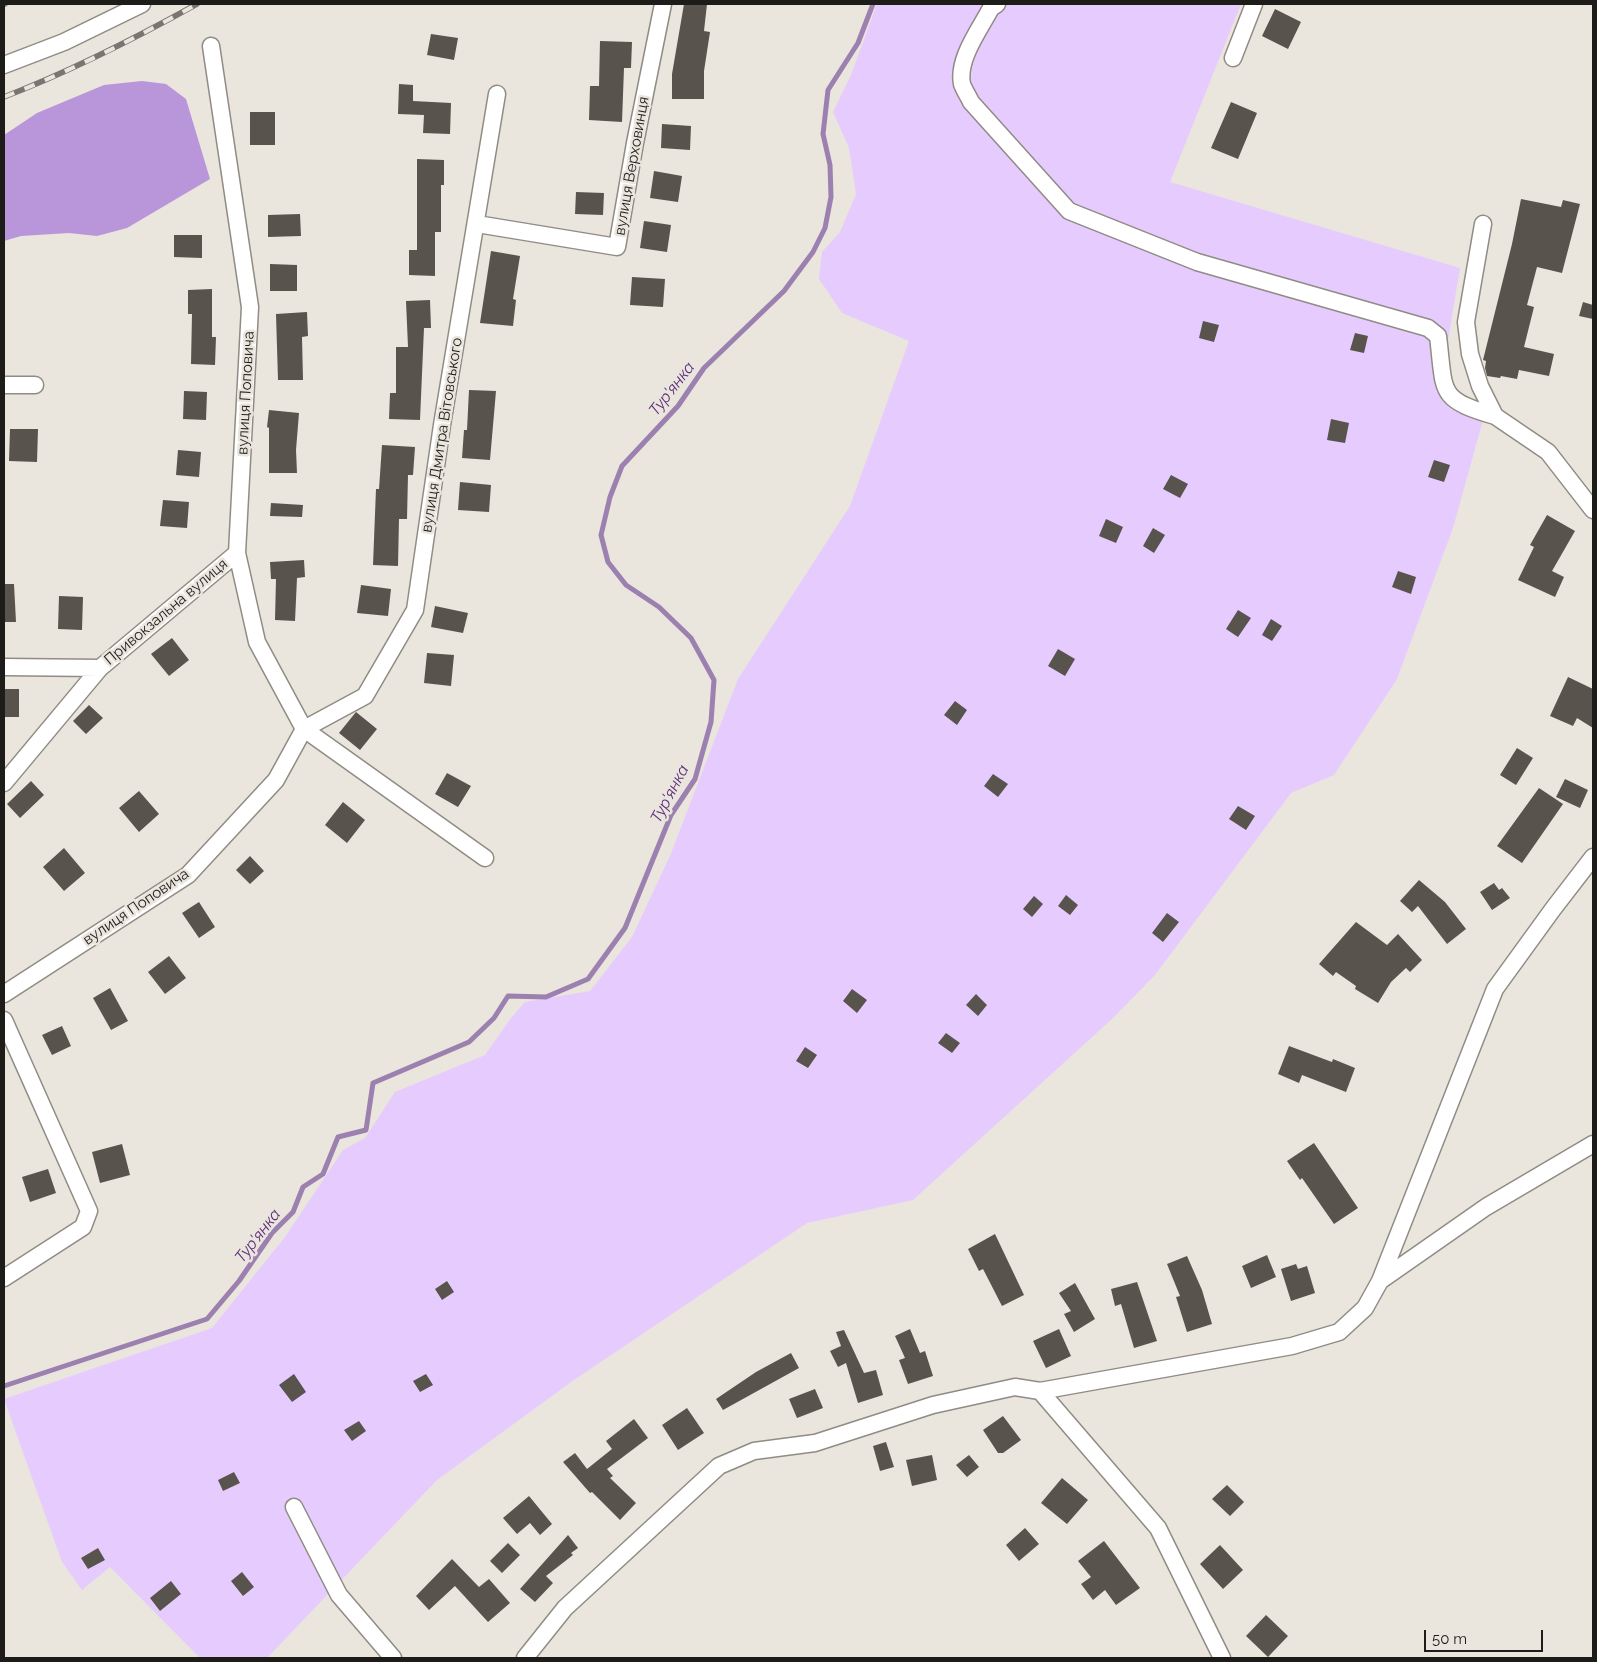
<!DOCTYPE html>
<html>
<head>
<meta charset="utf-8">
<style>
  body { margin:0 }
  #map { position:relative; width:1597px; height:1662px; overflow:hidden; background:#eae5dd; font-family:Raleway,sans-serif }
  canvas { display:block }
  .frame { position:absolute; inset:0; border:5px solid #1e1c19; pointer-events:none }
  .scale { position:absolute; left:1424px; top:1630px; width:119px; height:22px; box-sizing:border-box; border:2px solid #1e1c19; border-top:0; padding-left:6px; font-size:15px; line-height:18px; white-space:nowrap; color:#1e1c19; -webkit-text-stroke:4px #eae5dd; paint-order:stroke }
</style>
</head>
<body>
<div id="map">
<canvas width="1597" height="1662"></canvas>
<div class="frame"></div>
<div class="scale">50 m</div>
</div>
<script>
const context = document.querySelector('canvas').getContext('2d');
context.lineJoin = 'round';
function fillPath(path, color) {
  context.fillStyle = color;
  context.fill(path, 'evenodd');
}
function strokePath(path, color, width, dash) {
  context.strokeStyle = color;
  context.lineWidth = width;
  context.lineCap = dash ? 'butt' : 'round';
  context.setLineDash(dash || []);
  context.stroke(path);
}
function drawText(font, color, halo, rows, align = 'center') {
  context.font = font + ' Raleway,sans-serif';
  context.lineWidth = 5;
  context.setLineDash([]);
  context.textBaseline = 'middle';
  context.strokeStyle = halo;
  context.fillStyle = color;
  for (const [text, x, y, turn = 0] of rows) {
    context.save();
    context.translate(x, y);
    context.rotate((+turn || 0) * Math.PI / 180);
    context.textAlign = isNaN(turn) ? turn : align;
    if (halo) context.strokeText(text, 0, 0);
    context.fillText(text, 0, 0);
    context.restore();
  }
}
fillPath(new Path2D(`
  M877 4H1241L1170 182 1460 268 1445 359 1457 395 1486 409 1453 528 1397 679 1334 775 1291 793 1155 975 1112 1019 913 1200 807 1223 571 1382 437 1480 267 1658H200L110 1567 82 1590 62 1562 4 1399 212 1328 285 1237 343 1150 365 1138 395 1092 485 1055 511 1018 525 1002 590 991 632 937 670 856 738 679 850 506 909 341 842 313 819 279 822 252 840 232 856 194 849 148 833 112 851 75Z`), '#e6ccfe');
fillPath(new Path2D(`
  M142 81 166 84 186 99 210 179 127 228 97 236 69 233 21 236 4 241V135L37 113 104 85Z`), '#b995d9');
strokePath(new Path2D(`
  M4 1386 207 1319 239 1281 272 1233 293 1212 303 1187 323 1174 338 1137 366 1130 373 1083 469 1042 494 1018 508 996 546 997 588 979 625 928 671 815 695 779 711 722 714 680 691 638 659 607 626 585 608 562 601 535 610 497 622 466 678 406 704 368 784 291 813 252 825 228 831 197 830 165 823 134 828 90 858 43 873 4`), '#9b80b0', 5);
fillPath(new Path2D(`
  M684 4H707L704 31 710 32 704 71V99H672V74Z
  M1275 9 1301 22 1288 49 1262 36Z
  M431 34 458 38 454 60 427 55Z
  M600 41 632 42 631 68H624L622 122 589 120 590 86H599Z
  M399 84 413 85V101L451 103 450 134 423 133 424 115 398 114Z
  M1231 102 1257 113 1238 159 1211 148Z
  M250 112H275V145H250Z
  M662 124 691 126 690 150 661 148Z
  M417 159 444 160V185H441V232H435V276L409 275V250H417Z
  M654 171 682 176 678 202 650 198Z
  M576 192 604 193 603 215 575 214Z
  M1521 199 1561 207 1563 200 1580 204 1562 273 1537 267 1527 305 1534 307 1524 347 1554 354 1549 376 1519 370 1517 379 1501 376 1500 378 1487 376 1485 368 1486 361 1483 360 1512 244Z
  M300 214 301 236 268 237V215Z
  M644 221 671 225 667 252 640 248Z
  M174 235H202V258L174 257Z
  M491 251 520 256 513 299 516 300 513 326 480 323Z
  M270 264 297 265V291H270Z
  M632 277 665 279 663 307 630 305Z
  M212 289V337H216L215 365 191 364 192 314H188V290Z
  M430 300 431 328H424L420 420 389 419 390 393H396V347H408L406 301Z
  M1583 302 1593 305V319L1579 316Z
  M307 312 308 336 302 337 303 380H278L276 314Z
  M1203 321 1219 325 1214 342 1199 338Z
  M1355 333 1368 336 1364 353 1350 350Z
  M469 390 496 391 490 460 462 458 464 430H467Z
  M184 391 207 392 206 420 183 419Z
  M269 410 299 413 296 450 297 473H269V428L267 427Z
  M1331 419 1349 423 1345 443 1327 440Z
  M10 429H38L37 462 9 461Z
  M382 445 415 447 413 475H408L407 519H399L398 566 373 565 376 489H379Z
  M178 450 201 452 199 477 176 475Z
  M1434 460 1450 465 1444 482 1428 477Z
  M1171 475 1188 484 1180 498 1163 489Z
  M460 482 491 485 489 512 458 510Z
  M163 500 189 502 187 528 160 526Z
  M271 503 303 505 302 517 270 516Z
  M1547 515 1575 531 1552 571 1564 577 1555 597 1518 580 1534 547 1530 545Z
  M1106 519 1123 527 1116 543 1099 536Z
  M1153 528 1165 535 1154 553 1143 546Z
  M304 560 305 577 297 578 295 621 275 620 276 579H271L270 562Z
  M1398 571 1416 577 1411 594 1392 587Z
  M4 584H14L16 622H4Z
  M361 585 391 589 388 616 357 613Z
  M59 596 83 597 82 630 58 629Z
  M435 606 468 613 463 633 431 627Z
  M1238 610 1251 618 1238 637 1226 629Z
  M1271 619 1282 626 1272 641 1262 635Z
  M172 638 189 660 169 676 151 654Z
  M1058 649 1075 659 1065 676 1048 666Z
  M427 653 454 655 451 686 424 683Z
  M1568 677 1593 689V728L1577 718 1573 726 1550 716Z
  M4 689H19V717H4Z
  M955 701 967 710 957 725 944 715Z
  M89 705 103 718 86 734 73 721Z
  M356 712 377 729 360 750 339 733Z
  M1517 748 1533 758 1516 785 1500 775Z
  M447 773 471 786 458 807 435 794Z
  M993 774 1008 784 998 797 984 786Z
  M1565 779 1588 790 1580 808 1556 797Z
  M31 781 44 795 20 818 7 804Z
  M1539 788 1563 804 1522 863 1497 846Z
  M139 791 159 814 139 832 119 808Z
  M343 802 365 820 347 843 325 825Z
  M1238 806 1255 816 1246 830 1229 819Z
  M64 848 85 873 64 891 43 867Z
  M250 856 264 871 250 884 236 870Z
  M1419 880 1445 902 1466 929 1447 944 1418 906 1412 912 1400 901Z
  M1494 883 1499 890 1502 888 1510 898 1492 910 1480 892Z
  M1066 895 1078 905 1070 915 1058 906Z
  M1034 896 1043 904 1032 917 1023 909Z
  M199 902 215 927 199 938 182 913Z
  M1167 913 1179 922 1163 942 1152 933Z
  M1356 922 1387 945 1398 934 1422 960 1410 972 1406 968 1391 982 1378 1003 1355 989 1356 986 1336 972 1333 976 1319 964Z
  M169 956 186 978 165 994 148 972Z
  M110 988 128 1021 111 1030 93 998Z
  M852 989 867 1000 857 1013 843 1001Z
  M976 994 987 1005 978 1016 966 1005Z
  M62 1026 71 1046 52 1055 42 1035Z
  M946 1033 960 1043 952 1053 938 1043Z
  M1289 1046 1332 1062 1333 1059 1355 1068 1346 1092 1302 1075 1299 1083 1278 1074Z
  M805 1047 817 1055 808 1068 796 1061Z
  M1314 1143 1358 1208 1334 1224 1302 1178 1300 1180 1287 1161Z
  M122 1144 130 1175 100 1183 92 1152Z
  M48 1169 56 1193 30 1202 22 1177Z
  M995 1234 1024 1295 1002 1306 983 1269 979 1271 968 1249Z
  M1267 1255 1276 1277 1251 1288 1242 1266Z
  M1187 1256 1202 1290 1212 1324 1187 1332 1176 1297 1180 1296 1167 1264Z
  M1296 1264 1298 1269 1307 1266 1315 1293 1291 1301 1281 1269Z
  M447 1281 454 1292 442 1300 435 1289Z
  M1137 1282 1157 1341 1134 1348 1121 1304 1115 1306 1111 1289Z
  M1075 1283 1095 1319 1074 1332 1064 1314 1071 1311 1059 1293Z
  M910 1329 920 1353 925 1351 933 1376 908 1384 899 1360 905 1358 895 1336Z
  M1059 1329 1071 1356 1046 1368 1033 1341Z
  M844 1330 864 1373 876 1370 883 1395 858 1403 846 1363 838 1367 830 1351 841 1346 836 1332Z
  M791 1353 799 1368 723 1410 716 1399 756 1372Z
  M294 1374 306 1392 292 1402 279 1385Z
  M426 1374 433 1385 420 1392 413 1381Z
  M815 1389 823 1408 797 1418 789 1399Z
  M687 1408 704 1433 678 1450 662 1425Z
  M1003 1416 1021 1440 1003 1453H998L983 1430Z
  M634 1419 648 1438 607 1469 613 1476 610 1478 636 1503 620 1520 592 1492 590 1493 563 1462 575 1453 587 1469 612 1449 606 1441Z
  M359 1421 366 1431 352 1441 344 1430Z
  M886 1442 894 1467 880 1471 873 1446Z
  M932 1455 937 1480 912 1486 906 1460Z
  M969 1455 979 1467 967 1477 956 1465Z
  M234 1472 240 1483 223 1491 218 1480Z
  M1062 1478 1088 1500 1067 1524 1041 1503Z
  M1227 1485 1244 1502 1230 1516 1212 1499Z
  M529 1496 552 1524 540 1535 530 1523 517 1534 503 1518Z
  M1025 1528 1039 1544 1019 1561 1006 1545Z
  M568 1535 578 1548 571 1553 573 1555 546 1576 553 1583 535 1602 520 1589Z
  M1104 1541 1140 1588 1116 1605 1105 1590 1093 1600 1081 1584 1091 1577 1078 1561Z
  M508 1543 520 1555 502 1573 490 1561Z
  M1220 1545 1243 1570 1223 1589 1200 1564Z
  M98 1548 105 1560 88 1569 81 1558Z
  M452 1559 479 1587 489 1579 510 1603 488 1622 455 1586 429 1610 416 1596Z
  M242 1572 254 1587 243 1596 231 1581Z
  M171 1581 181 1594 160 1611 150 1598Z
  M1266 1615 1288 1636 1268 1657 1246 1636Z`), '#58544d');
const minor = new Path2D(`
  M997 4 991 8C980 29 957 59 962 84 964 90 969 97 971 102L1069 211 1197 262 1428 328 1438 336C1445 393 1437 399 1495 416
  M211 46 250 307 237 553 257 642 304 729 485 858
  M1233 58 1254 4
  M4 65 64 42 142 4
  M477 224 617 247 635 143 663 4
  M1483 224 1466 322 1470 354 1480 386 1495 416 1548 452 1593 510
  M4 385H35
  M4 667 100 668 237 553
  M304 729 365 696 415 610 442 425 497 94
  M4 783 100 668
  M4 994 188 875 276 780 304 729
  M4 1020 89 1211 83 1227 4 1278
  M1380 1281 1486 1207 1593 1144
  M1040 1391 1158 1528 1222 1658
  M294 1507 339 1595 393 1658
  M525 1658 565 1608 719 1466 754 1451 815 1443 933 1405 1015 1387 1040 1391 1292 1346 1339 1332 1365 1308 1380 1281 1495 989 1553 909 1593 857`);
strokePath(minor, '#908b84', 19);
strokePath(minor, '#fff', 16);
const rail = new Path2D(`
  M4 4H5
  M4 97C71 71 134 39 197 4`);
strokePath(rail, '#797671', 5.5);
strokePath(rail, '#eae5dd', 4, [11]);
drawText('15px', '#1e1c19', '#eae5dd', [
  ["вулиця Верховинця",632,166,-80],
  ["вулиця Поповича",246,393,-87],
  ["вулиця Дмитра Вітовського",442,435,-81],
  ["Привокзальна вулиця",166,612,-40],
  ["вулиця Поповича",136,907,-34]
]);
drawText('italic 16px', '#5b2d7d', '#eae5dd', [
  ["Тур'янка",672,389,-52],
  ["Тур'янка",670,794,-62],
  ["Тур'янка",258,1236,-52]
]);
</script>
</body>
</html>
